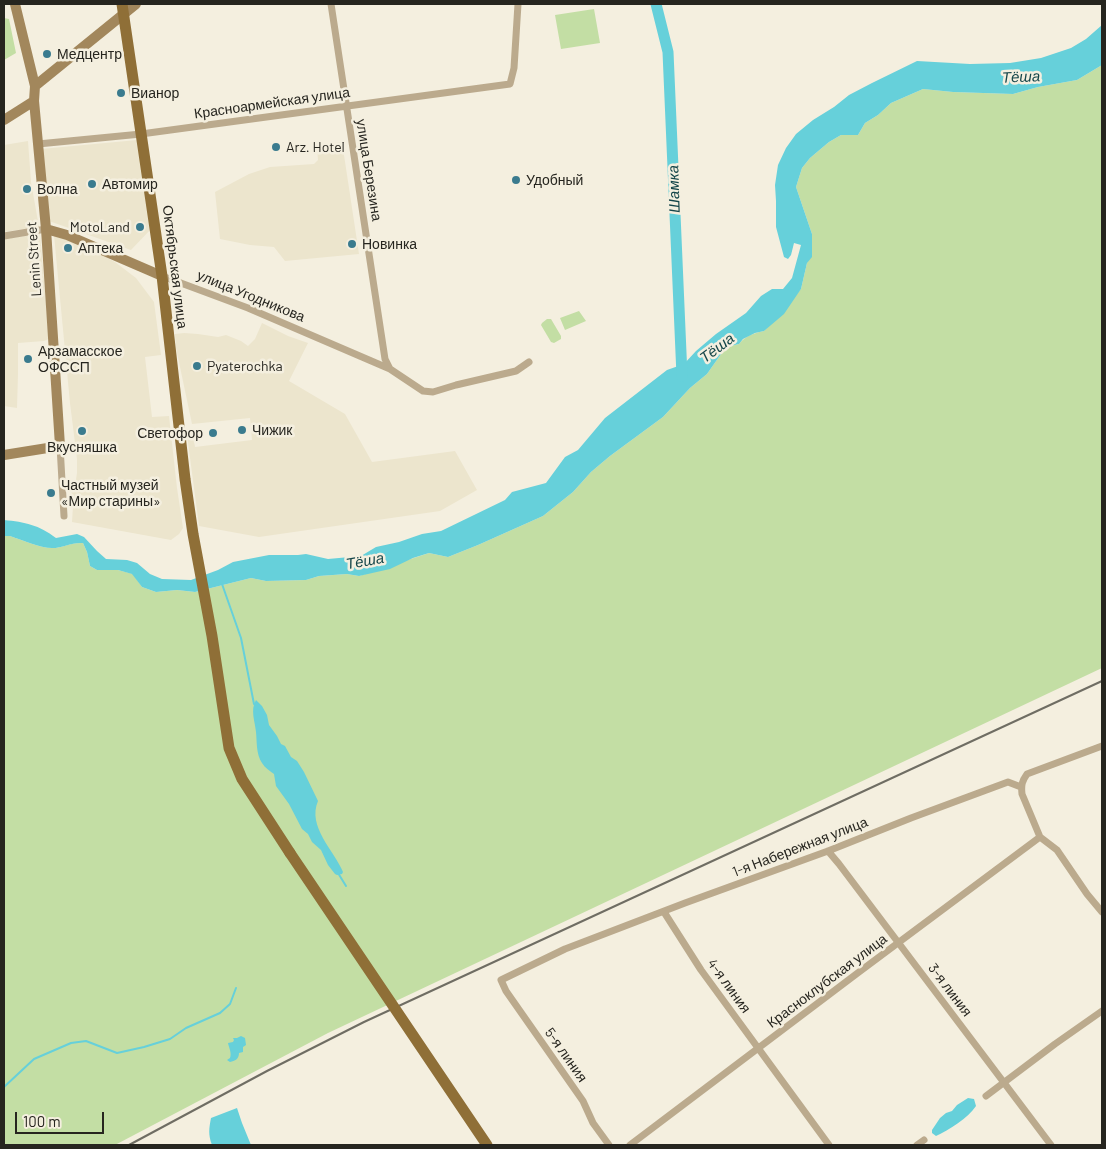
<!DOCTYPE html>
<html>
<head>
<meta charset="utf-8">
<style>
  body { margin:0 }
  #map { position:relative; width:1106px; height:1149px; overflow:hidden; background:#f4efdf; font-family:Barlow,sans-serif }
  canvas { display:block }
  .frame { position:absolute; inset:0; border:5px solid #26251f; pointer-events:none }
  .scale { position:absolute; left:15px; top:1112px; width:89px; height:22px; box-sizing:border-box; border:2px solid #26251f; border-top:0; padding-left:6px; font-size:15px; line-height:18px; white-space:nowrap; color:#26251f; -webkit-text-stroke:4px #f4efdf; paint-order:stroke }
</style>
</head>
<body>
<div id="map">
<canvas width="1106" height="1149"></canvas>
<div class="frame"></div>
<div class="scale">100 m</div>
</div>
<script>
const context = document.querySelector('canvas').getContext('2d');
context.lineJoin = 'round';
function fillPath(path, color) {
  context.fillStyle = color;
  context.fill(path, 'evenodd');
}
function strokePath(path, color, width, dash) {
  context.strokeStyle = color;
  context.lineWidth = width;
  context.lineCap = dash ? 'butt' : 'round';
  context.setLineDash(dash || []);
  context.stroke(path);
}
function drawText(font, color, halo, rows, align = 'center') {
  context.font = font + ' Barlow,sans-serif';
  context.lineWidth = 5;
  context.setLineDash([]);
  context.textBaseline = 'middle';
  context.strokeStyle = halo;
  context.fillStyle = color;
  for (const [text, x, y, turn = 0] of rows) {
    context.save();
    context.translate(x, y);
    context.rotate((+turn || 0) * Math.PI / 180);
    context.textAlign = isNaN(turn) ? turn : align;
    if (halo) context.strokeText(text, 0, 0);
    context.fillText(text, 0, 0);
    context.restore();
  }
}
fillPath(new Path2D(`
  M137 140 151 229 131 250 49 221 41 149Z
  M28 141 31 182 39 227 4 232V145Z
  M342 142 359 254 285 261 274 247 250 245 220 239 215 192 249 174 270 167 314 164 318 160 317 147 319 145Z
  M40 234 49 339 44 341 18 343V374L17 408 4 406V239Z
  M54 235 88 247 115 262 136 278 154 302 161 355 145 357 152 417 169 416 177 488 183 528 179 534 171 540 72 522 73 506 71 488 75 486 77 473V459L70 403Z
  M262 323 288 336 308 343 289 381 345 414 372 462 455 451 477 490 440 511 259 537 199 526 187 435H193L195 447 252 440 250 418 192 424 176 348 175 334 184 333 198 334 218 337 226 335 241 341 248 346 255 339Z`), '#ece5cd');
fillPath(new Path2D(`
  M594 9 600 43 561 49 555 15Z
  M4 18 9 19 16 53 4 60Z
  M1102 65V668L328 1033 115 1145H4V536H10C22 540 40 548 52 548 63 548 71 542 83 543L87 552 90 566 97 570H118L133 574 142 587 156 592 177 590 195 592 251 578 266 581 306 580 319 576 347 574 359 576 429 553 448 557 478 545 543 516 573 492 591 472 610 456 663 417 690 388 707 374 726 347 739 344C745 336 754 333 764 331L801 289 807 263 812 234 796 187 802 168 810 158 829 142 841 135H858L865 123 878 115 891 103 923 89 953 92 1013 94 1038 87 1077 80Z
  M579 311 586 321 565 330 560 318Z
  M547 319H551L561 336V339L554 343 551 342 541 325 542 323Z`), '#c3dea4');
fillPath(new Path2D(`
  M1102 25V65L1077 80 1038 87 1013 94 953 92 923 89 891 103 878 115 865 123 858 135H841L829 142 810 158 802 168 796 187 812 234V257L807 263 801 289 784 314 764 331 755 333 743 339 739 344 726 347 707 374 690 388 663 417 610 456 591 472 573 492 543 516 478 545 448 557 429 553 413 558 390 569 359 576 347 574 319 576 306 580 266 581 251 578 195 592 177 590 156 592 142 587 132 574 118 570H97L90 566 87 552 83 543C72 542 63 548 52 548 40 548 22 540 10 536H4V520C25 522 39 525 56 538L77 534 84 537 97 551 106 559 127 560 137 563 150 574 162 579 191 580 218 570 233 562 269 555H298L306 554 328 559 361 556 376 547 399 542 422 534 441 531 505 500 512 492 546 483 565 457 578 450 605 418 667 370 684 364 696 351 716 334 746 313 761 296 772 289H783L792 278 801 245 794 243 791 255 788 259 784 257 776 227V201L775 185 778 165 786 148 796 134 813 120 834 107 849 95 872 83 917 61 970 64 1010 63 1041 58 1071 48 1086 39Z
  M256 700 262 706 267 715 269 725 277 736 281 744 285 746 291 757 297 761 304 772 318 801C307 827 334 850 343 872L342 874 337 875 335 874 328 865 321 850 312 842 308 834 302 829 289 804 276 786 274 774C270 771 265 768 262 763 256 754 257 742 256 732 255 721 250 710 256 700Z
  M241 1036 245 1038 246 1045 243 1047V1052L239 1053C239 1059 235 1061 230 1062L227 1060 230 1058C232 1053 229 1048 228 1043L233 1042 234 1040 233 1038H237Z
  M968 1098 974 1099 976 1106C968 1118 949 1130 936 1136L932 1133V1130L940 1118 946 1113 952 1111 957 1105Z
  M237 1108 242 1123 251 1145H212C208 1134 209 1129 211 1118Z`), '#66d0da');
strokePath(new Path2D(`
  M222 584 241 638 254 704
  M338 873 346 886
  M4 1087 34 1059 71 1043 86 1041 117 1053 144 1047 170 1039 186 1028 220 1013 230 1004 236 988`), '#66d0da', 2);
strokePath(new Path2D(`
  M656 4 668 52 682 376`), '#66d0da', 11);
strokePath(new Path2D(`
  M331 4 385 359 390 369
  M38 144 141 134 510 84 514 68 518 4
  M4 236 46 229
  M162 276 248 308 390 369 423 391 433 392 456 385 516 371 529 362
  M60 446 64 516
  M1102 746 1027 774C1022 781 1021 785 1022 794L1040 837 1057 850 1087 894 1102 912
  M828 851 839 864 1051 1145
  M664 912 701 970 829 1145
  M986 1096 1055 1044 1102 1011
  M609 1145 593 1123 583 1101 506 991 501 980 565 949 685 903 828 851 911 818 1008 782 1021 787
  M630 1145 859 972 1040 837
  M917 1145 924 1140`), '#bbaa8d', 7);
strokePath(new Path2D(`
  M35 86 136 4
  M4 120 34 101
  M46 229 67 235 162 276
  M4 455 60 446 46 229 34 101 35 86 15 4`), '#a2875c', 10);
strokePath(new Path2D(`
  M122 4 162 276 185 479 193 534 212 636 229 748 242 779 290 853`), '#8f6f37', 11);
strokePath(new Path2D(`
  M129 1145 267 1071 364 1022 1102 681`), '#6f6d63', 2);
strokePath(new Path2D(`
  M290 853 487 1145`), '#8f6f37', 11);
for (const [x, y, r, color] of [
  [47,54,5,"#3a7b8e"],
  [121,93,5,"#3a7b8e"],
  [276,147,5,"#3a7b8e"],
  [516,180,5,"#3a7b8e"],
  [92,184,5,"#3a7b8e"],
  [27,189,5,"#3a7b8e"],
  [140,227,5,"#3a7b8e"],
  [352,244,5,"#3a7b8e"],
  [68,248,5,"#3a7b8e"],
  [28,359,5,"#3a7b8e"],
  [197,366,5,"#3a7b8e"],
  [242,430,5,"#3a7b8e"],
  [82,431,5,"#3a7b8e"],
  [213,433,5,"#3a7b8e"],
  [51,493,5,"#3a7b8e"]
]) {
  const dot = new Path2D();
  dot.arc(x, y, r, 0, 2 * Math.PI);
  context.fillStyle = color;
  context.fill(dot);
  strokePath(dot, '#f4efdf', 2);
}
drawText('14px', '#26251f', '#f4efdf', [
  ["Медцентр",57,54],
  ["Вианор",131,93],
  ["Arz. Hotel",286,147],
  ["Удобный",526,180],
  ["Автомир",102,184],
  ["Волна",37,189],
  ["MotoLand",130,227,"right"],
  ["Новинка",362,244],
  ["Аптека",78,248],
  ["Арзамасское",38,351],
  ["ОФССП",38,367],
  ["Pyaterochka",207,366],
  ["Чижик",252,430],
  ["Светофор",203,433,"right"],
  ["Вкусняшка",82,447,"center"],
  ["Частный музей",61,485],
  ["«Мир старины»",61,501]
], 'left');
drawText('14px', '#26251f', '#f4efdf', [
  ["Красноармейская улица",272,103,-8],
  ["улица Березина",369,170,81],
  ["Lenin Street",34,259,-94],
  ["Октябрьская улица",175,267,83],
  ["улица Угодникова",251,296,22],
  ["1-я Набережная улица",800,847,-21],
  ["Красноклубская улица",827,981,-37],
  ["4-я линия",729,986,54],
  ["3-я линия",950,990,53],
  ["5-я линия",566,1055,55]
]);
drawText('italic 15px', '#15464a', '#f4efdf', [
  ["Тёша",1021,77,-2],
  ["Шамка",674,189,-92],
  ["Тёша",717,348,-37],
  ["Тёша",365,561,-10]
]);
</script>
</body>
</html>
